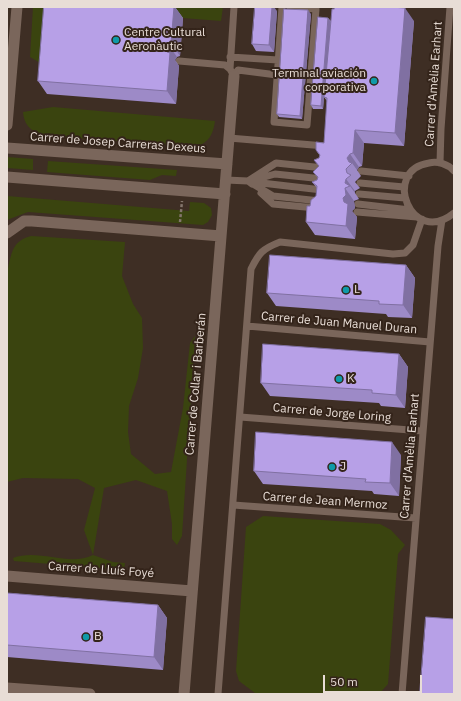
<!DOCTYPE html>
<html>
<head>
<meta charset="utf-8">
<style>
  body { margin:0 }
  #map { position:relative; width:461px; height:701px; overflow:hidden; background:#3e2e24; font-family:"IBM Plex Sans",sans-serif }
  canvas { display:block }
  .frame { position:absolute; inset:0; border:8px solid #e8ddd6; pointer-events:none }
  .scale { position:absolute; left:323px; top:675px; width:99px; height:18px; box-sizing:border-box; border:2px solid #e8ddd6; border-top:0; padding-left:5px; font-size:12px; line-height:14px; white-space:nowrap; color:#e8ddd6; -webkit-text-stroke:3px #34241a; paint-order:stroke }
</style>
</head>
<body>
<div id="map">
<canvas width="461" height="701"></canvas>
<div class="frame"></div>
<div class="scale">50 m</div>
</div>
<script>
const context = document.querySelector('canvas').getContext('2d');
context.lineJoin = 'round';
function fillPath(path, color) {
  context.fillStyle = color;
  context.fill(path, 'evenodd');
}
function strokePath(path, color, width, dash) {
  context.strokeStyle = color;
  context.lineWidth = width;
  context.lineCap = dash ? 'butt' : 'round';
  context.setLineDash(dash || []);
  context.stroke(path);
}
function drawText(font, color, halo, rows, align = 'center') {
  context.font = font + ' "IBM Plex Sans",sans-serif';
  context.lineWidth = 4;
  context.setLineDash([]);
  context.textBaseline = 'middle';
  context.strokeStyle = halo;
  context.fillStyle = color;
  for (const [text, x, y, turn = 0] of rows) {
    context.save();
    context.translate(x, y);
    context.rotate((+turn || 0) * Math.PI / 180);
    context.textAlign = isNaN(turn) ? turn : align;
    if (halo) context.strokeText(text, 0, 0);
    context.fillText(text, 0, 0);
    context.restore();
  }
}
fillPath(new Path2D(`
  M33 7H223L221 21 54 8 49 68 30 57Z
  M53 107 215 121C213 135 209 142 196 147L40 135C29 129 24 124 23 112Z
  M7 157 33 159V170L7 168Z
  M48 161 177 170 176 176 162 175 150 180 47 172Z
  M7 196 189 211 190 202 204 203 211 208 212 215 208 222 203 225 28 212 7 220Z
  M31 236 125 242 122 276 133 304 142 318 143 348 138 378 129 406 128 432 131 454 155 474 171 472 183 408 190 343 195 336 182 536 177 545 172 539V524L167 491 136 480 104 488 93 555 113 562 125 563 124 570 14 561 13 558C39 548 68 567 93 555L84 530 95 488 78 479 23 478 7 482 8 268C12 251 13 241 31 236Z
  M263 516 380 524 391 530 405 545 398 554 388 684 379 694 255 693 239 681 236 671 246 527Z`), '#3a440f');
strokePath(new Path2D(`
  M180 222 182 201`), '#84766d', 2.5, [3, 2]);
strokePath(new Path2D(`
  M234 7 230 69 234 76 238 70 277 75
  M282 7 274 122 307 125 316 9 290 7
  M230 57 278 60
  M179 61 225 65 230 69
  M229 138 325 146
  M440 163 441 129 450 7
  M361 171 409 176
  M454 171C448 164 438 161 429 163 381 170 411 248 454 213
  M226 180 248 181 252 184
  M254 180 275 174 323 179
  M253 182 322 190
  M360 183 404 187
  M261 193 273 204 316 208
  M359 194 405 198
  M320 201 273 196 248 181 276 163 324 168
  M358 204 410 210
  M357 212 417 217
  M247 326 430 342
  M240 417 423 431
  M233 505 416 518
  M218 694 251 269C259 253 262 249 280 242L393 254 405 253 413 245 422 219
  M402 694 438 246 442 220`), '#7a665b', 7);
strokePath(new Path2D(`
  M7 125 17 7
  M7 148 227 164
  M7 177 225 194
  M7 233 24 221H32L221 236
  M7 576 192 591
  M7 688 90 694
  M184 694 234 76`), '#7a665b', 11);
fillPath(new Path2D(`
  M44 7H175L183 18 180 56 177 57 175 60 179 66 176 104 47 94 38 81Z
  M277 11 274 52 256 51 252 44Z
  M311 14 302 119 279 117 277 114Z
  M328 18 331 21H414L404 146 364 143 362 166 359 167 357 170 361 176 355 182 360 188 355 191V193L359 199 354 201 355 208 352 211 357 217 355 239 315 235 306 222 310 206 316 196 317 188 312 182 317 180 318 178 313 172 319 166V158L320 156 316 150 324 143 327 101 324 97 323 109H313L311 105Z
  M406 265 415 278 412 318 388 317 386 314 276 306 267 293Z
  M399 354 408 367 405 408 381 406 379 403 270 396 261 383Z
  M401 455 399 496 374 494 372 491 263 484 254 471Z
  M7 593 158 605 167 618 163 670 7 657Z`), '#9d8ac7');
fillPath(new Path2D(`
  M174 7H175L183 18 180 56 171 43Z
  M269 7H274L277 11 274 52 269 45Z
  M405 8 414 21 404 146 395 133Z
  M308 10 311 14 302 119 300 116Z
  M328 18 331 22 323 109 321 106Z
  M168 44 177 57 175 60 179 66 176 104 167 91V52L165 47Z
  M355 130 364 143 362 166 353 153Z
  M350 154 359 167 357 170 352 163 349 162 347 158Z
  M346 179 355 191V193L350 186 345 183Z
  M345 188 354 201 355 208 352 211 357 217 355 239 346 226 343 198Z
  M406 265 415 278 412 318 403 305Z
  M399 354 408 367 405 408 396 395Z
  M392 442 401 455 399 496 390 483Z
  M158 605 167 618 163 670 154 657Z`), '#8070a2');
const building = new Path2D(`
  M44 7H174L171 43 168 44 165 47 167 52 170 53 167 91 38 81Z
  M255 7H272L269 45 252 44Z
  M334 7H391L405 8 395 133 355 130 353 153 350 154 347 158 349 162 352 163 346 169 347 173 351 175 346 179 345 183 350 186 345 188 346 195 343 198 344 202 348 204 346 226 306 222 307 206H310L311 200 316 196 317 186 312 182 317 180 318 177 313 172 319 166 314 160 319 158 320 155 316 150V142L324 143 327 98 324 97 332 9H334Z
  M284 9 308 10 300 116 277 114Z
  M318 17 328 18 321 106 311 105Z
  M270 255 406 265 403 305 379 304V301L267 293Z
  M263 344 399 354 396 395 372 393V390L261 383Z
  M256 432 392 442 390 483 365 482 366 479 254 471Z
  M7 593 158 605 154 657 7 645Z
  M426 617 454 619V694H420Z`);
fillPath(building, '#b7a0e7');
strokePath(building, '#8070a2', 1);
for (const [x, y, r, color] of [
  [116,40,4,"#0f9aa8"],
  [374,81,4,"#0f9aa8"],
  [346,290,4,"#0f9aa8"],
  [339,379,4,"#0f9aa8"],
  [332,467,4,"#0f9aa8"],
  [86,637,4,"#0f9aa8"]
]) {
  const dot = new Path2D();
  dot.arc(x, y, r, 0, 2 * Math.PI);
  context.fillStyle = color;
  context.fill(dot);
  strokePath(dot, '#34241a', 1.5);
}
drawText('12px', '#e8ddd6', '#34241a', [
  ["Centre Cultural",124,33],
  ["Aeronàutic",124,47],
  ["Terminal aviación",366,74,"right"],
  ["corporativa",366,88,"right"],
  ["L",354,290],
  ["K",347,379],
  ["J",340,467],
  ["B",94,637]
], 'left');
drawText('12px', '#e8ddd6', '#34241a', [
  ["Carrer d'Amèlia Earhart",434,84,-86],
  ["Carrer de Josep Carreras Dexeus",118,143,4],
  ["Carrer de Juan Manuel Duran",339,323,5],
  ["Carrer de Collar i Barberán",196,384,-85],
  ["Carrer de Jorge Loring",332,413,5],
  ["Carrer d'Amèlia Earhart",410,456,-85],
  ["Carrer de Jean Mermoz",325,501,4],
  ["Carrer de Lluís Foyé",101,570,4]
]);
</script>
</body>
</html>
